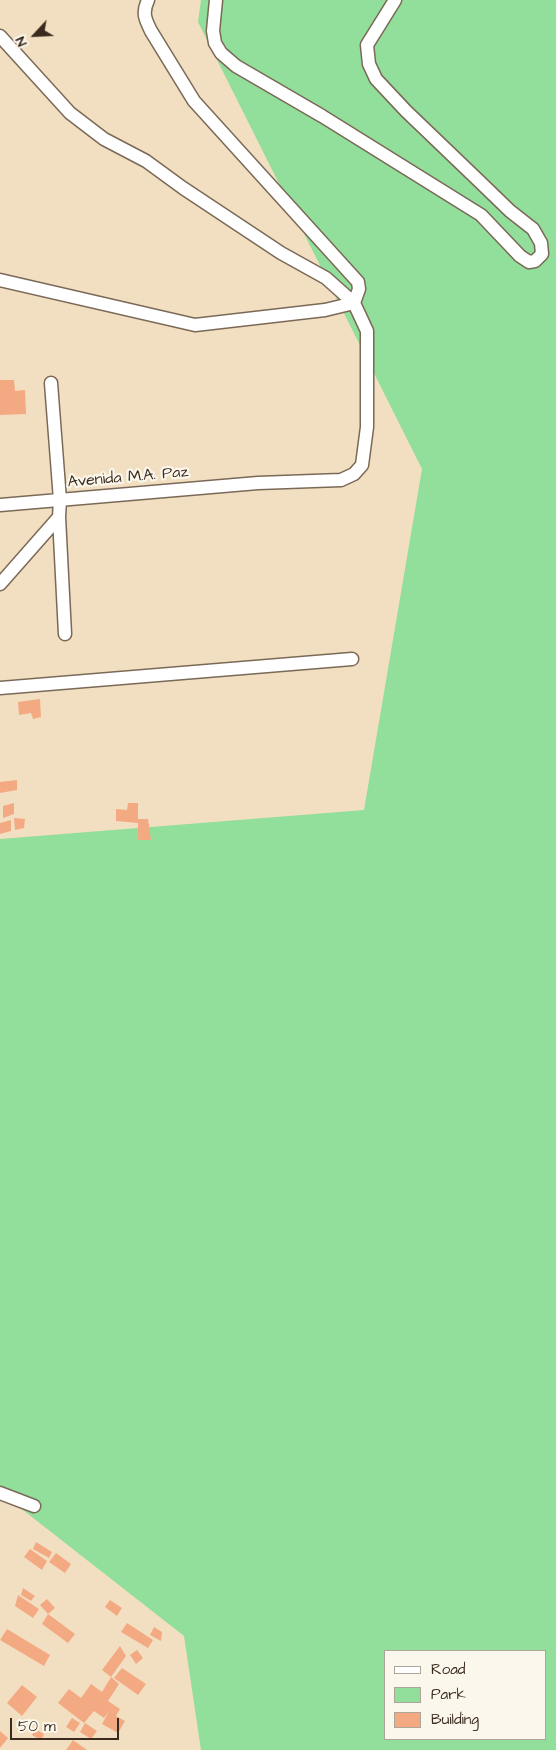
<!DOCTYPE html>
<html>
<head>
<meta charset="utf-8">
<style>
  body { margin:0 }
  #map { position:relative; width:556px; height:1750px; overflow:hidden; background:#f2dfc1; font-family:"Architects Daughter",sans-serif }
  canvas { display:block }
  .legend { position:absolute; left:384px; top:1650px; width:162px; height:90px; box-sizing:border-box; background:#fbf7ec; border:1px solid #aea59a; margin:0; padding:6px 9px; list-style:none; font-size:15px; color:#3b2a1e }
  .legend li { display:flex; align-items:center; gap:10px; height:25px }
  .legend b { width:25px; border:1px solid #aea59a }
  .north { position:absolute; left:10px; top:10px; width:50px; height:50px; -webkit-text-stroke:4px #fbf7ec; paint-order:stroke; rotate:245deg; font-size:14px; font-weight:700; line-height:20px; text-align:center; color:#3b2a1e }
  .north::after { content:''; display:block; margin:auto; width:18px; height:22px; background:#3b2a1e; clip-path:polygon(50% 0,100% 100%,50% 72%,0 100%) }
  .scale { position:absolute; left:10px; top:1718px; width:109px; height:22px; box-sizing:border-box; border:2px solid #3b2a1e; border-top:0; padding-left:6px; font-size:15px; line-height:18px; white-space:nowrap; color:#3b2a1e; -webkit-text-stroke:4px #fbf7ec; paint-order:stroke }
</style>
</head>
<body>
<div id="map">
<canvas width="556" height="1750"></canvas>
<ul class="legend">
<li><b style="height:6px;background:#fff"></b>Road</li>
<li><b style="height:14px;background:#92de9b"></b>Park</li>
<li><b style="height:14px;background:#f3aa83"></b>Building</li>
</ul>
<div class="north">N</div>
<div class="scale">50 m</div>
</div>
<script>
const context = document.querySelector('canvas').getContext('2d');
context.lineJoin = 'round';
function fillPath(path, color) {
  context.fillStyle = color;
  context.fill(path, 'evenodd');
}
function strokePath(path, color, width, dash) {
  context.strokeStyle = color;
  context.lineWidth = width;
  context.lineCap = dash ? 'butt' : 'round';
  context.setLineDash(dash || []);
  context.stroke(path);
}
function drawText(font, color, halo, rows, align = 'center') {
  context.font = font + ' "Architects Daughter",sans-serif';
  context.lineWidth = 4.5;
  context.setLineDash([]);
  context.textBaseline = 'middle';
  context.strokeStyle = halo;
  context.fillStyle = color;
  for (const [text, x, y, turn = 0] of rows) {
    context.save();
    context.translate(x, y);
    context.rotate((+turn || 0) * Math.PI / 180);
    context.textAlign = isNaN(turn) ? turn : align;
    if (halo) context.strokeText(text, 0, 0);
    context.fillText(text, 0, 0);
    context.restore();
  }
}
fillPath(new Path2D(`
  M201 0H556V1750H201L184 1636 0 1492V839L364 810 422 469 198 22ZM385 1651H545V1739H385Z`), '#92de9b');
fillPath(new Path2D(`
  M0 380H14L15 391 25 390 26 414 0 415Z
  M40 699 41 717 33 719 31 713 19 715 18 702Z
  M17 780V790L0 793V782Z
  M14 803V814L3 818V806Z
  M128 803H138V819H148L151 840H138V823L116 821V809L127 810Z
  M14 818 25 819 24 828 15 830Z
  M11 820V831L0 834V823Z
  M36 1542 52 1552 49 1558 33 1549Z
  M30 1549 47 1561 42 1570 24 1557Z
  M56 1553 71 1564 65 1573 49 1562Z
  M23 1588 35 1596 31 1601 21 1595Z
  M18 1595 39 1609 33 1618 15 1606Z
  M47 1599 55 1608 48 1614 40 1605Z
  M110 1600 122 1608 117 1616 105 1607Z
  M48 1614 75 1634 68 1643 42 1624Z
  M127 1623 153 1640 148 1648 121 1632Z
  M154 1627 162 1632 161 1641 150 1635Z
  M7 1629 50 1655 44 1666 0 1640Z
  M120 1646 126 1656 111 1677 102 1670Z
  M137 1650 143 1658 136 1664 130 1655Z
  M122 1668 146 1684 138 1695 114 1678Z
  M111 1677 119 1684 108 1701 120 1709 116 1716 125 1721 118 1733 102 1724 109 1711 104 1718 94 1711 84 1723 58 1703 69 1689 81 1698 91 1684 102 1692Z
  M22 1685 37 1697 22 1716 7 1703Z
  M72 1718 80 1723 74 1732 66 1727Z
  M85 1723 97 1731 91 1739 80 1732Z
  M35 1729 44 1734 41 1740 32 1735Z
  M0 1731 8 1738 0 1748Z
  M73 1740 87 1750H66Z`), '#f3aa83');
const minor = new Path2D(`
  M216 0 213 31 215 43 221 53 236 66 322 116 481 215 520 256 529 262 535 261 542 254 541 243 533 229 510 211 479 181 406 111 376 79 369 64 367 45 395 0
  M0 36 70 113 104 139 146 161 183 188 281 253 326 278 354 303 367 331V427L362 465 354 474 341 480 258 483 0 505
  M0 280 195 325 325 310 354 303 359 289 358 282 194 101 151 31C145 19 142 13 148 0
  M59 517 65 634
  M0 584 59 517 60 500 51 383
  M0 688 352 659
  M0 1493 34 1506`);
strokePath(minor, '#7b6957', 15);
strokePath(minor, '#fff', 12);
drawText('16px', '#3b2a1e', '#fbf7ec', [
  ["Avenida M.A. Paz",128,478,-5]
]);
</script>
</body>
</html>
